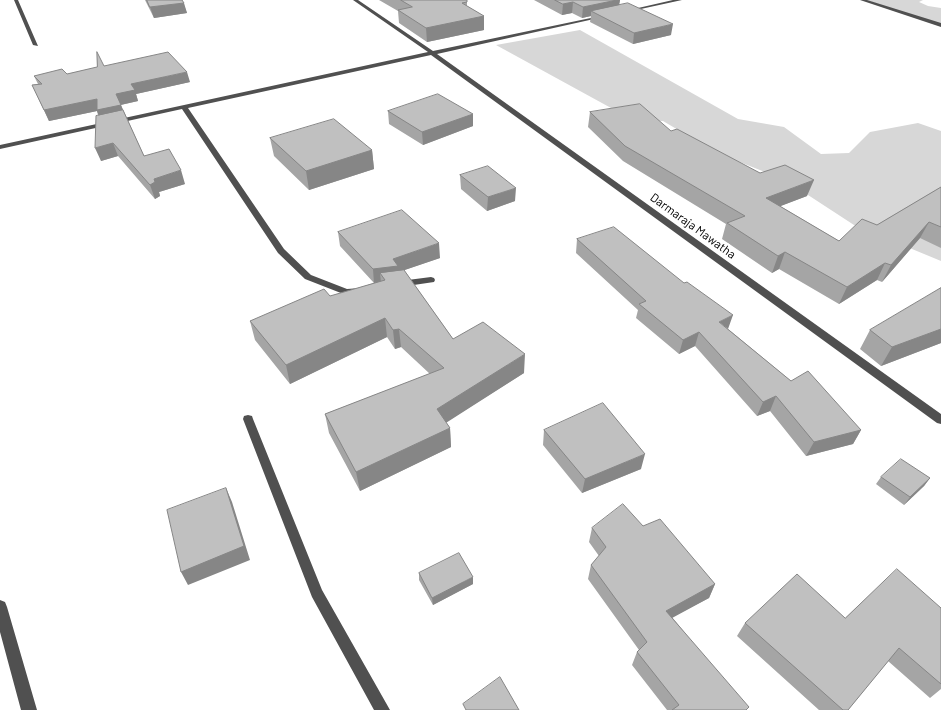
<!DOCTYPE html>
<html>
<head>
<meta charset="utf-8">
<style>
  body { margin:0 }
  canvas { display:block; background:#fff }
</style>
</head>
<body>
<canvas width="941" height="710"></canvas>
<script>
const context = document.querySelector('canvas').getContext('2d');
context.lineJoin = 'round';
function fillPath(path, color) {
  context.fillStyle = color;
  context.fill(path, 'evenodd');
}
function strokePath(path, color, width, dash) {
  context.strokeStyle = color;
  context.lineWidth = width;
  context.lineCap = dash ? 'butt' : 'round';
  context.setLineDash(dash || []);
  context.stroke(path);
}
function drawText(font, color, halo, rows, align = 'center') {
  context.font = font + ' Barlow,sans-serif';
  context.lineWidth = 4.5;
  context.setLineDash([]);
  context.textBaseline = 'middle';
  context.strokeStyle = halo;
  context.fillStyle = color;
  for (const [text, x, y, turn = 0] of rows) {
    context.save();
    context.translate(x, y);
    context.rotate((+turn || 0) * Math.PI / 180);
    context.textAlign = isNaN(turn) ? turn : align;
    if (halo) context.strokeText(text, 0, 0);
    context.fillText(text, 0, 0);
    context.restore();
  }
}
fillPath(new Path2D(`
  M866 0H923L919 2 928 6 941 8V25Z
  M580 30 738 119 784 127 821 154 849 153 870 132 918 123 941 131V261L854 225 785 180 717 153 663 121H647L622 114 496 45Z`), '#d7d7d7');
fillPath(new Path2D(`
  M14 0H18L38 46 33 45Z
  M353 0H358L433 51 605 15 603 17 437 54 941 414V424L937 423 431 55 188 108 284 249 311 275 347 289 361 288 363 290 361 292 346 295 305 279 278 253 182 109 0 149V145L428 52Z
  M673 0H682L627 12 625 11Z
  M860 0H867L941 23V27Z
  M431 277 434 278 435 280 434 282 400 287 396 284 400 281Z
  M248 415 252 416 253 419 322 590 390 710H374L312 597 243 419 244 416Z
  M0 600 5 602 7 607 37 710H21L0 632Z`), '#505050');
fillPath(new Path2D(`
  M145 0H182L187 13 154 18Z
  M379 0H467V6L484 16V30L427 42 399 23 398 11Z
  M534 0H620L619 5 671 35 633 44 590 22 591 16 582 18 572 13 562 15Z
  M104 66 190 82 136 94 138 101 121 105 144 156 185 184 159 192 160 196 155 199 118 156 101 161 98 115 97 111 49 121 32 85 38 84 34 76 67 74Z
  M388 111 473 114V126L423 145 389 124Z
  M590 112 671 131 760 173 807 196 780 206 839 241 877 225 941 187V248L920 238 882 282 877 280 839 304 779 269 772 273 722 239 726 224 623 161 588 127Z
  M270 138 372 150 374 169 309 190 274 156Z
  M460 175 515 201 487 211 461 189Z
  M338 232 440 258 404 270 453 339 524 373 446 422 450 428 451 447 360 491 329 433 325 414 430 374 401 347 395 349 387 337 290 384 255 340 250 321 374 283 340 246Z
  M577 239 728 329 791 381 861 430 853 444 806 456 770 411 757 416 695 346 679 354 636 318 638 310 576 253Z
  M941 288V343L881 366 860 349 870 330Z
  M544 430 641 469 582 493 543 445Z
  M881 477 930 478 924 486 904 505 876 484Z
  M643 526 715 584 709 598 672 617 747 710H667L632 665 637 652 639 650 588 579 591 565 599 556 589 542 592 528Z
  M419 573 473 584 433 605 419 580Z
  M941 608V689L930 698 888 661 848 710H819L737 636 745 623 845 618Z`), '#a5a5a5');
fillPath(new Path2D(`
  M617 0H620L618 10 591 11V16L582 18 583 7Z
  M573 2 572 13 562 15 563 4Z
  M184 3 187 13 154 18 150 7Z
  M484 16V30L427 42 426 28Z
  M673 24 671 35 633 44 634 33Z
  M187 72 190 82 136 94 138 101 120 105 116 94 131 84Z
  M97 99 121 105 125 116 101 121 97 111 49 121 44 110Z
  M473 114V126L423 145 422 132Z
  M113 143 118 156 101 161 95 148Z
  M372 150 374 169 309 190 306 171Z
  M181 170 185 184 159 192 160 196 155 199 150 185 154 179Z
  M814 180 807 196 760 214 766 198Z
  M516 188 515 201 487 211 488 197Z
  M929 222 920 238 882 282 891 265Z
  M439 243 440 258 399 272 385 280 380 273 381 283 374 284 373 269 393 259Z
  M785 252 779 269 772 273 778 256Z
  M885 263 877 280 839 304 847 287Z
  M733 315 728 329 719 322Z
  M385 318 387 337 290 384 286 365Z
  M399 329 401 347 395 349 393 330Z
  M941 329V343L881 366 892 347Z
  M699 332 695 346 679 354 683 340Z
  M525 354 524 373 438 428 437 409Z
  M776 396 770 411 757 416 763 402Z
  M450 428 451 447 360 491 356 472Z
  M861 430 853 444 806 456 814 442Z
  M645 454 641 469 582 493 585 479Z
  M930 478 924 486 904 505 910 497Z
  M226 488 232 502 250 560 188 585 181 572Z
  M473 577V584L433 605 432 598Z
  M715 584 709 598 661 624 666 611Z`), '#868686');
const building = new Path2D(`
  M147 0H182L184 3 150 7Z
  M401 0H467V2L462 3 484 16 426 28 398 10 412 7Z
  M555 0H617L583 7 573 2 563 4Z
  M628 3 673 24 634 33 591 11Z
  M97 52 104 66 168 52 187 72 131 84 135 90 116 94 121 105 97 110V99L44 110 32 85 42 84 34 76 62 69 67 74 97 67Z
  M438 94 473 114 422 132 388 111Z
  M640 104 671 131 677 129 760 173 785 165 814 180 766 198 839 241 862 219 877 225 941 187V227L929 222 891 265 885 263 847 287 785 252 778 256 727 223 745 216 625 146 590 112Z
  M123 110 144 156 169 149 181 170 154 179 155 182 150 185 113 143 95 148 96 116Z
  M334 119 372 150 306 171 270 138Z
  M488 166 516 188 488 197 460 175Z
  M402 210 439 243 393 259 398 266 373 269 338 232Z
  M614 227 684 283 687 282 733 315 719 322 791 381 808 371 861 430 814 442 776 396 763 402 699 332 683 340 639 304 646 301 577 239Z
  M404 270 453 339 483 322 525 354 437 409 450 428 356 472 325 414 444 368 399 329 393 330 385 318 286 365 250 321 324 289 330 296 385 280 380 273Z
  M941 288V329L892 347 870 330Z
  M603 403 645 454 585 479 544 430Z
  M901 459 930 478 910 497 881 477Z
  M226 488 244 546 181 572 167 510Z
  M623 504 643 526 660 519 715 584 666 611 749 707 746 710H672L679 705 637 652 647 642 591 565 606 547 592 528Z
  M459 553 473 577 432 598 419 573Z
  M897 569 941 608V684L899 648 848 710H843L745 623 797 574 845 618Z
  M500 677 519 710H466L463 704Z`);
fillPath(building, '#c0c0c0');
strokePath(building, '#868686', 1);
drawText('12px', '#000', '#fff', [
  ["Darmaraja Mawatha",693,226,36]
]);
</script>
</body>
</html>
